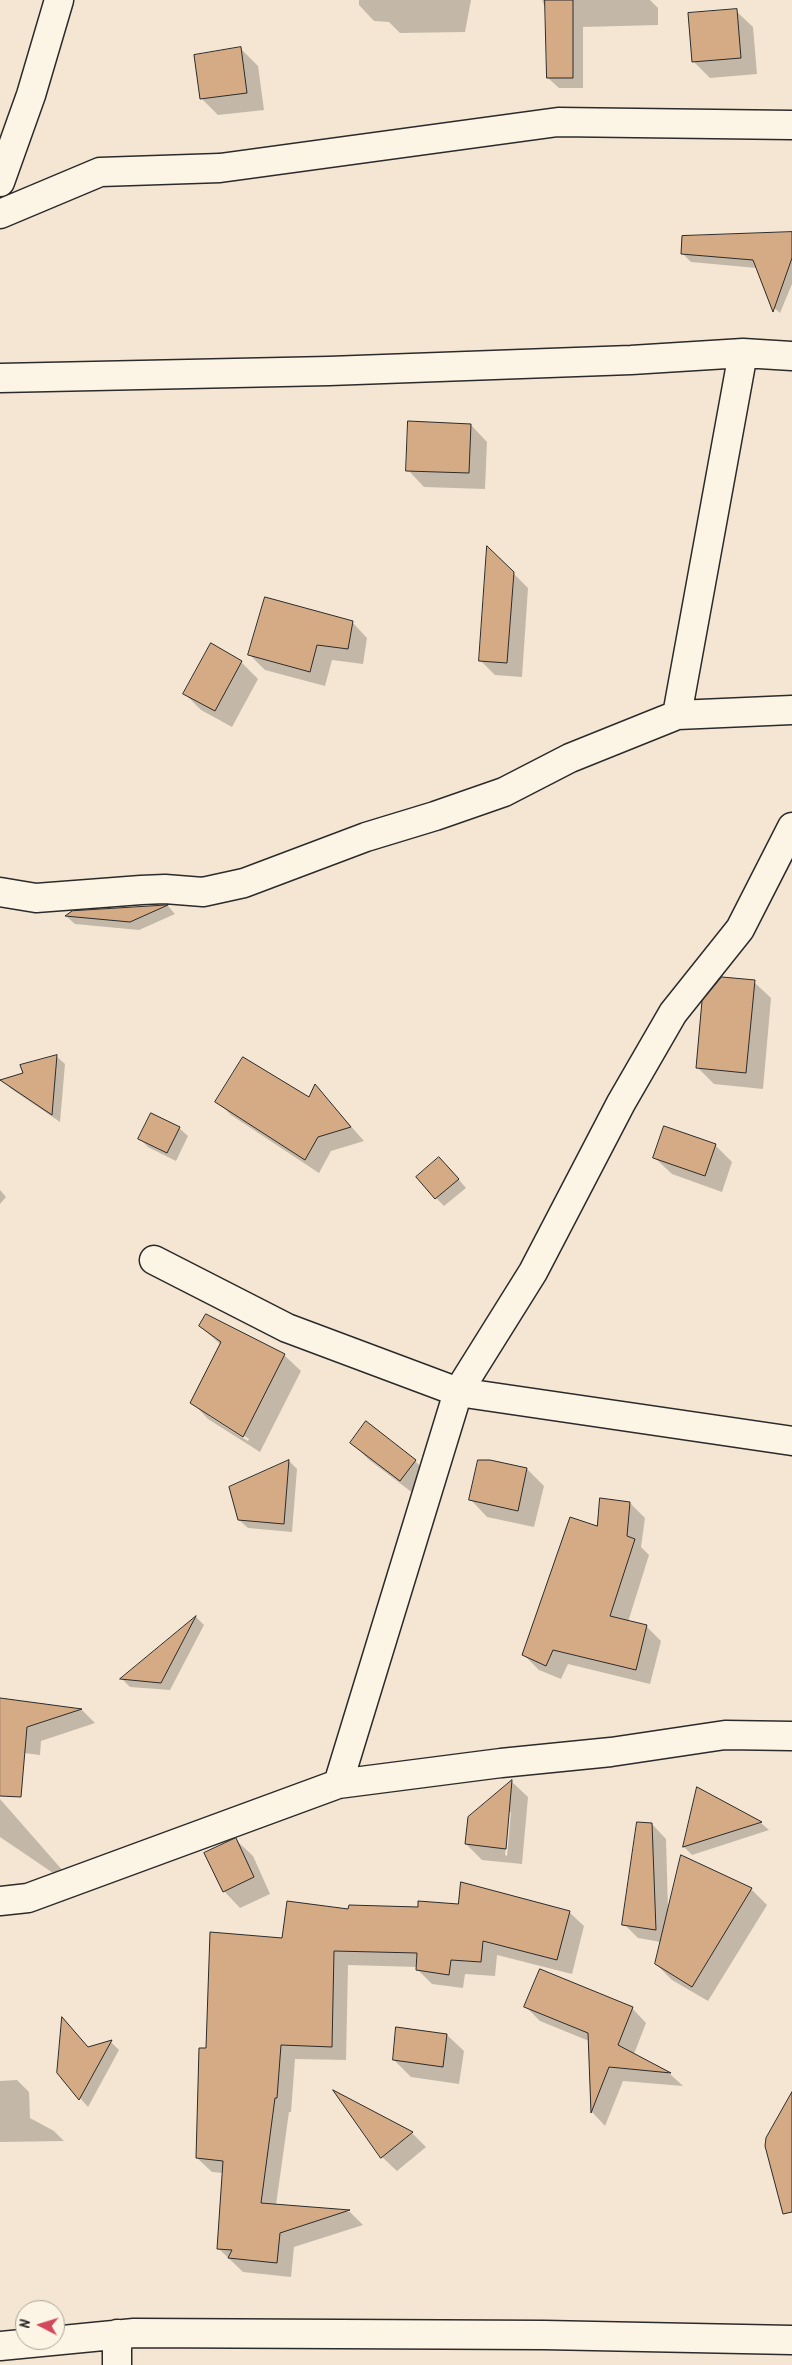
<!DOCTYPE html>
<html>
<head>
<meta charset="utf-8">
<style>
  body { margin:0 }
  #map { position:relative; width:792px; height:2365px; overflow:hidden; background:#f4e6d2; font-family:Kalam,sans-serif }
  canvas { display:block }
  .north { position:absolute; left:15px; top:2300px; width:50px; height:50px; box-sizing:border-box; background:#fcf5e5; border:1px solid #a8a49b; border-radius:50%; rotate:275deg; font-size:14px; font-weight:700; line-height:20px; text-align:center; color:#2b2b2b }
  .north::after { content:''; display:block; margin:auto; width:18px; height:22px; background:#d1495b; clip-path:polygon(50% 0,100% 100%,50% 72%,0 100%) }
</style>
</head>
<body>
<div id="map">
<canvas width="792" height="2365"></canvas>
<div class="north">N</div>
</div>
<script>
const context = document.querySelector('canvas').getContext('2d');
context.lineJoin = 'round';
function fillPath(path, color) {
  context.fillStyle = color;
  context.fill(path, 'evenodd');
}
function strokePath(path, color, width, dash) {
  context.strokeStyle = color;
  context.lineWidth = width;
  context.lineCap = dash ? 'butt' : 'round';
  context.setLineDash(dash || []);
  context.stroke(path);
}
fillPath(new Path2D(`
  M359 0H471L465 32 400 33 389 22 374 21 359 5Z
  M542 0H650L658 8V25L583 27V88H559L548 78 547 12Z
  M736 11 753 27 757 74 710 78 693 61Z
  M241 49 258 66 264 110 218 115 201 98Z
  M792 233V284L780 313 772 306 757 268 691 262 682 253Z
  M471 425 487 442 485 489 424 487 408 470Z
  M488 548 528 588 522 677 495 675 480 660Z
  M352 622 367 638 363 664 332 660 325 686 265 670 250 655Z
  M241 662 258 679 232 727 201 710 184 693Z
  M168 906 175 914 139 930 75 924 67 917 73 912Z
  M754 982 771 998 763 1089 714 1084 697 1067Z
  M56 1056 65 1064 60 1122 10 1088 3 1080 24 1073Z
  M316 1087 364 1141 331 1151 319 1173 231 1115 217 1101 310 1099Z
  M179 1128 188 1136 176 1161 148 1147 140 1139Z
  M715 1145 732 1162 722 1192 672 1174 655 1158Z
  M448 1167 466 1188 444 1206 436 1198Z
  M0 1190 6 1197 0 1204Z
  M200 1326 284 1355 301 1371 260 1452 208 1419 192 1402 221 1345ZM209 1413 249 1439 248 1441 209 1416Z
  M366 1423 415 1461 432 1478 418 1497 368 1459 352 1443Z
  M289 1461 297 1469 292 1532 248 1528 239 1520 230 1488Z
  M490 1461 527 1469 544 1486 534 1527 487 1517 471 1500Z
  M630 1503 645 1518 641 1547 649 1555 628 1622 646 1626 661 1641 650 1684 568 1664 561 1679 539 1670 524 1655 598 1528Z
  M196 1617 204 1625 170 1690 130 1687 122 1679Z
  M0 1699 82 1710 95 1723 41 1741 40 1755 0 1750Z
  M512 1782 528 1797 522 1864 482 1860 466 1844 469 1818ZM509 1812H511L507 1856 505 1855Z
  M698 1789 761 1823 769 1830 692 1855 684 1847Z
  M0 1799 64 1872 59 1877 0 1837Z
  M652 1824 666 1839 668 1910 751 1889 767 1905 708 2001 672 1980 656 1964 661 1942 638 1938 624 1924Z
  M236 1840 253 1856 270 1894 240 1908 224 1891Z
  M350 1911 569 1912 584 1926 572 1974 497 1955 495 1976 465 1974 463 1988 432 1984 418 1970V1967L348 1965 346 2060 295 2059 291 2112H289L276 2205 350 2212 363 2225 294 2247 291 2277 243 2272 218 2248 223 2173 212 2172 197 2158 208 2049 283 1939Z
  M526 2007 632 2008 646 2023 634 2054 670 2074 683 2086 623 2081 605 2126 592 2112 589 2041 540 2021Z
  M447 2035 464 2051 459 2084 411 2077 394 2060Z
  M111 2042 119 2050 88 2107 58 2073 88 2048Z
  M17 2080 29 2092 30 2118 54 2131 64 2141 0 2142V2081Z
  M412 2133 426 2147 397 2171 382 2157Z`), '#0003');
const building = new Path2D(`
  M545 0H573V78H547Z
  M737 9 741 58 692 62 688 13Z
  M241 47 247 93 200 99 194 55Z
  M792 232V258L773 312 753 260 681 254 682 236Z
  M408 421 471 424 469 473 406 471Z
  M487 546 514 572 507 663 479 661Z
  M265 597 353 621 348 649 317 645 310 672 248 655Z
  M211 643 242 661 215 711 183 694Z
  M168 905 130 922 65 916 72 911Z
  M722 977 755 980 746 1073 696 1068 702 1001Z
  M57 1055 52 1115 0 1080 23 1073 20 1065Z
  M243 1057 309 1097 315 1084 351 1127 318 1137 305 1160 215 1102Z
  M151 1113 180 1127 167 1153 138 1139Z
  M664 1126 716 1144 705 1176 653 1158Z
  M439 1157 459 1179 435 1199 416 1177Z
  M206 1314 285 1354 243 1437 190 1403 221 1342 199 1326Z
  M366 1421 416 1460 400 1481 350 1443Z
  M289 1460 284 1524 238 1520 229 1487Z
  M478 1460H490L527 1468 518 1511 469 1500Z
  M600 1498 630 1502 627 1536 635 1539 610 1616 647 1625 636 1670 553 1650 546 1666 522 1655 570 1517 597 1526Z
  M196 1616 161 1683 120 1679Z
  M0 1698 82 1709 27 1727 21 1797 0 1796Z
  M512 1780 506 1849 465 1844 468 1817Z
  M697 1787 762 1822 683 1847Z
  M637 1822 652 1823 656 1930 622 1925Z
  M236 1838 254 1877 223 1892 204 1853Z
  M681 1855 752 1888 692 1987 655 1964Z
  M461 1882 570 1911 557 1960 483 1941 481 1962 451 1960 449 1975 416 1970 417 1953 334 1951 332 2047 281 2045 277 2098H275L261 2203 350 2210 280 2233 277 2263 228 2258 232 2250 217 2249 223 2161 196 2158 199 2048H206L210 1932 282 1938 287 1901 348 1909 349 1905 418 1907V1901L458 1904Z
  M540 1969 633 2007 618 2045 671 2073 609 2067 591 2113 588 2033 524 2007Z
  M62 2017 88 2047 112 2040 79 2100 57 2073Z
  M396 2027 447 2034 443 2067 393 2060Z
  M333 2090 413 2132 381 2158Z
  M792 2092V2212L783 2214 765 2146 766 2138Z`);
fillPath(building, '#d5ab86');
strokePath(building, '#2b2b2b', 1);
const minor = new Path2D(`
  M0 182 31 95 59 0
  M0 214 100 172 220 168 558 122 792 125
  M0 378 329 371 631 360 743 353 792 356
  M677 715 743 353
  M0 892 36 898 141 890 165 889 203 892 244 883 366 837 435 816 504 792 570 758 677 715 792 710
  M154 1260 287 1328 458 1392 792 1441
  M338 1784 458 1392 533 1272 621 1103 673 1013 740 929 792 827
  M0 1901 28 1898 338 1784 501 1763 611 1752 725 1735 792 1736
  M117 2334V2365
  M0 2346 134 2333 544 2335 792 2340`);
strokePath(minor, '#2b2b2b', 31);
strokePath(minor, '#fcf5e5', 28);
</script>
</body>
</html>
